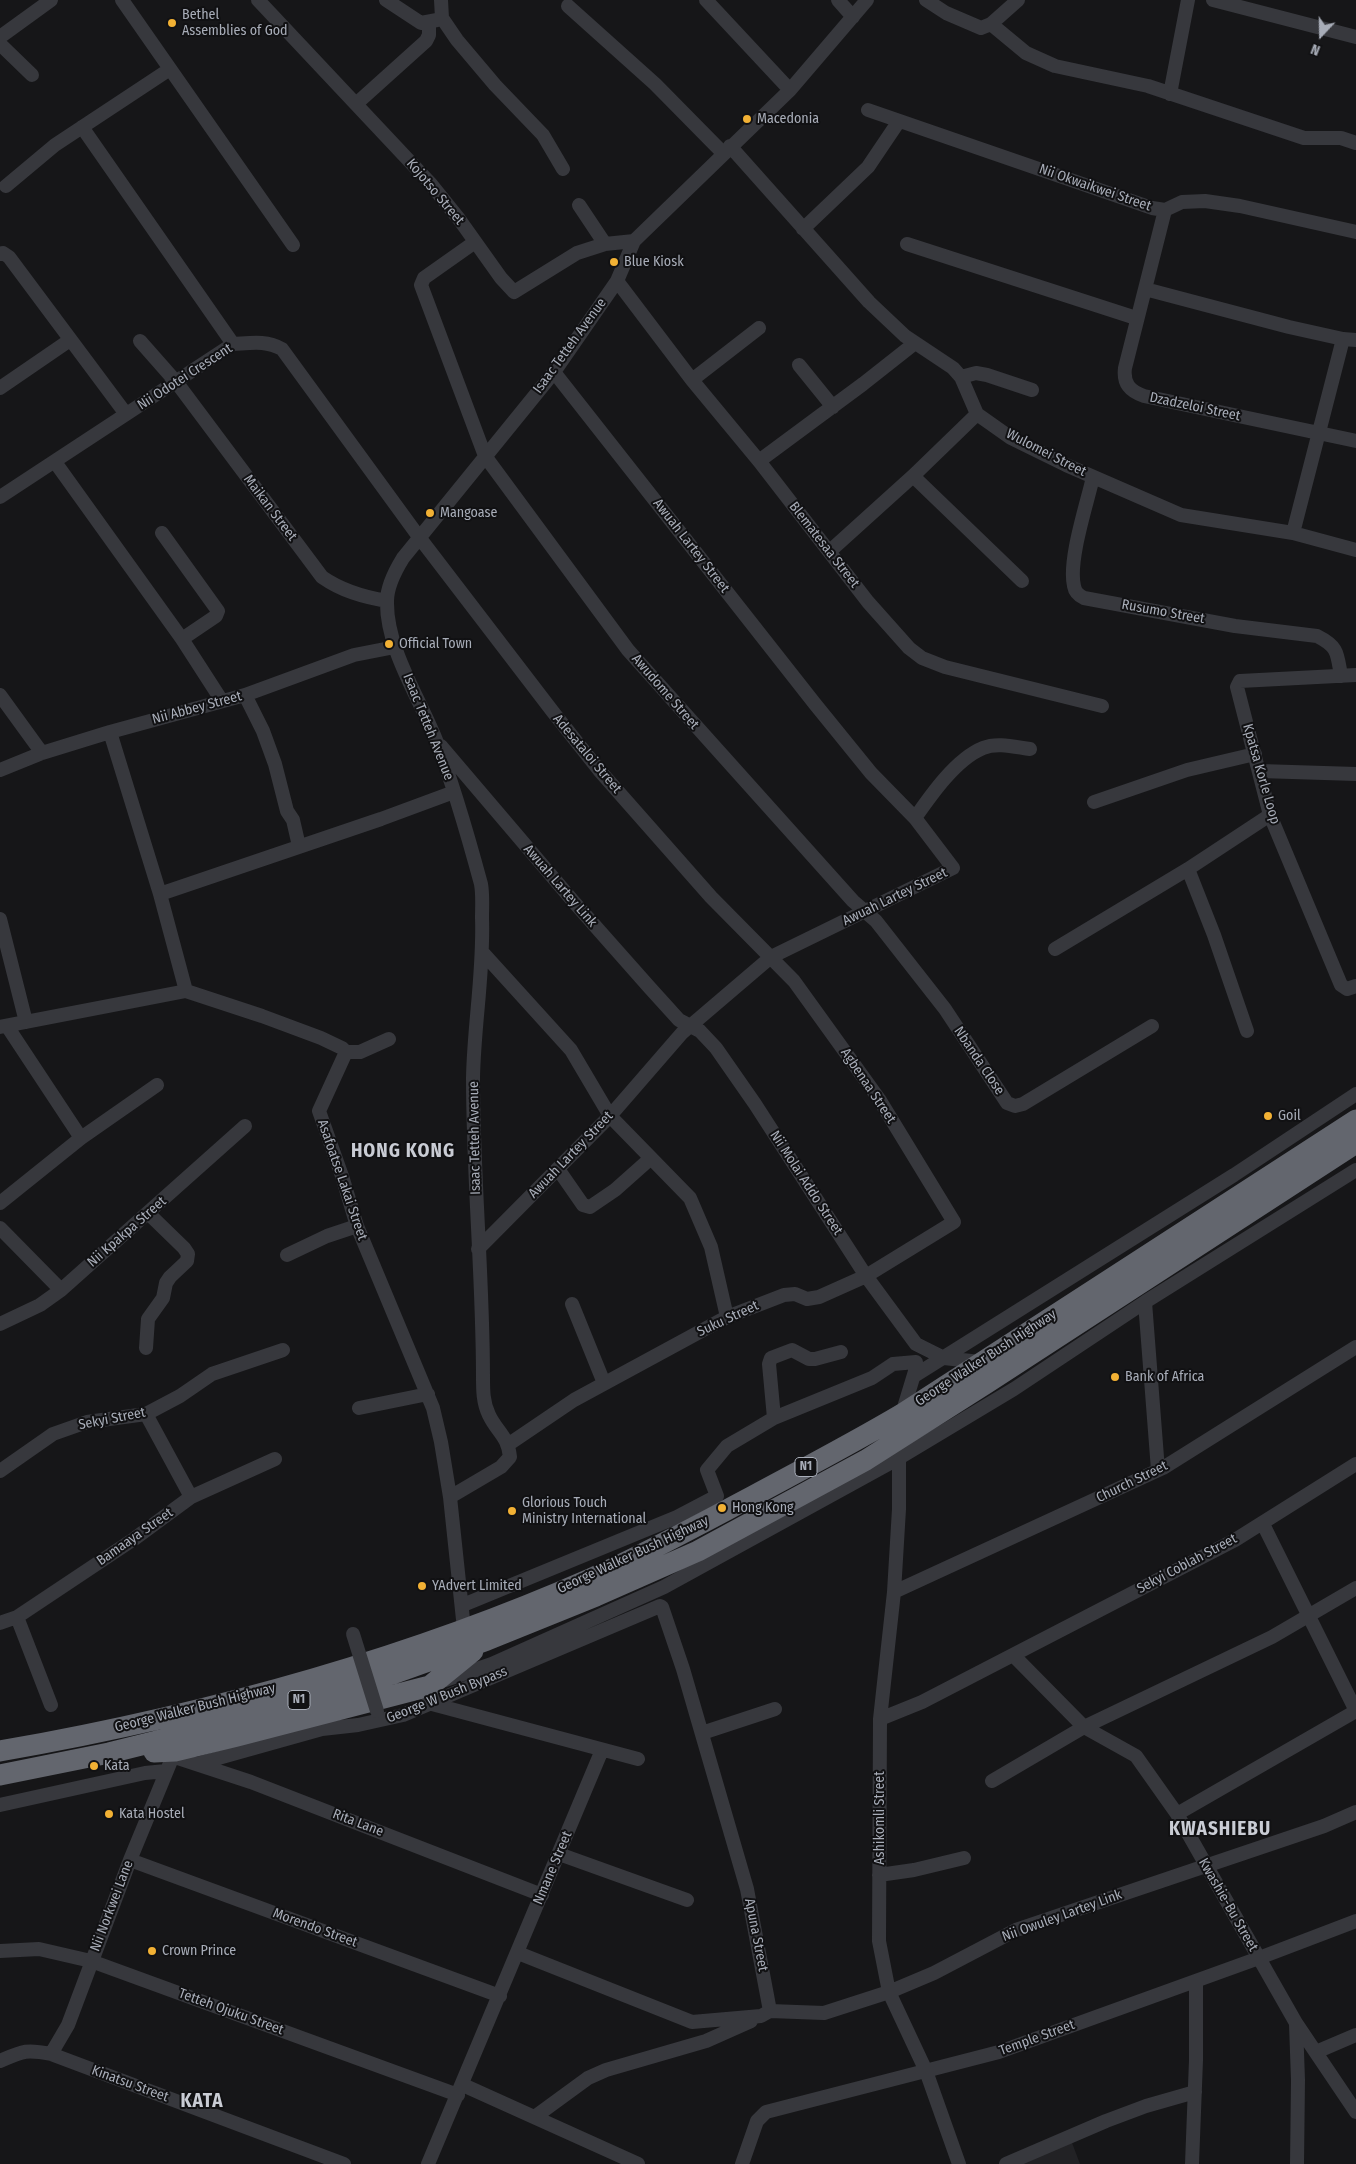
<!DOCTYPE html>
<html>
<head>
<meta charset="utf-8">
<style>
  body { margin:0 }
  #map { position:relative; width:1356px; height:2164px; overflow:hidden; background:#161618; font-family:"Fira Sans Condensed",sans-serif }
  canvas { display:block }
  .north { position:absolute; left:1296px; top:10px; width:50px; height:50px; -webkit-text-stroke:4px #111113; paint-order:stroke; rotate:201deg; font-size:14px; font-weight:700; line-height:20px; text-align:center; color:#a8adb8 }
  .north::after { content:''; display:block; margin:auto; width:18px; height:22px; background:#a8adb8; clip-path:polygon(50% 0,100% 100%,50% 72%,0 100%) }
</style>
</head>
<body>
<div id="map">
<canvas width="1356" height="2164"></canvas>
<div class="north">N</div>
</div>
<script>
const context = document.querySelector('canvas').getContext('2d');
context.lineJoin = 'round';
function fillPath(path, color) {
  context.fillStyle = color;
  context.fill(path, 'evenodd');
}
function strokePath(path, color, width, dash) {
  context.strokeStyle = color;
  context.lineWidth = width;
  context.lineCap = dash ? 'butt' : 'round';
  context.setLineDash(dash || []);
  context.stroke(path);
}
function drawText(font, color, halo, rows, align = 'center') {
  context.font = font + ' "Fira Sans Condensed",sans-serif';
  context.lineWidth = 4;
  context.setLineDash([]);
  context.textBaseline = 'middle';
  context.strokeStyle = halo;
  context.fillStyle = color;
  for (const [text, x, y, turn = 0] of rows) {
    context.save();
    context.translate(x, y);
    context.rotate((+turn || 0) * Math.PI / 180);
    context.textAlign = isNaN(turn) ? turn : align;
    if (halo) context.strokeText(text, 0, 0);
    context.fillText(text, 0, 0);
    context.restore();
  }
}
fillPath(new Path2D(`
  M1071 2140 1080 2164H1018Z`), '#222225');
strokePath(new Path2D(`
  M122 0 293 245
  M258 0 430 183 459 219 501 278 514 292 577 253 605 244 634 241
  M386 0 421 23 437 20
  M441 0 442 18 457 40 495 85 543 135 563 169
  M706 0 790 90
  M838 0 853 17
  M926 0 946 13 981 28 991 24 1018 0
  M1213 0 1356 37
  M568 6 655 84 723 153
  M991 24 1026 53 1055 66 1148 86 1304 138H1341L1356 143
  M0 37 51 0
  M0 44 32 75
  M1170 94 1188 0
  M356 104 426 41 429 35V23
  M868 110 1152 208 1165 210 1182 202 1205 201 1240 206 1356 232
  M82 127 233 344
  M730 146 869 302 905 336 953 368 961 377 977 414 1011 438 1066 465 1181 515 1293 533 1356 550
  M6 186 55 145 170 69
  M579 205 605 244
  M1165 210 1125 368C1123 384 1130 391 1144 396L1356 441
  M803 229 868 167 899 121
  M475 242 424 278 421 285 485 456 628 650 853 901 876 921 945 1009 1007 1103 1015 1106 1023 1104 1152 1026
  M907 244 1136 318
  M0 254 3 253 9 257 126 414
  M617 281 692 380 759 461 868 602 909 648 922 658 945 667 1102 706
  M1145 289 1289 327 1343 339 1356 340
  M140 341 177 383 322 577C342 591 363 597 387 601
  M799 365 833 407
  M961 377 976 373 987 375 1032 390
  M692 380 759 328
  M0 388 70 340
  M759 461 863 384 915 343
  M55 462 182 639 222 701
  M913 476 1022 581
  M1093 477C1087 504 1068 560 1074 586 1075 592 1078 595 1084 598L1235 626 1317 636C1339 647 1337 654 1341 676
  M0 497 233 344C251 343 266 340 282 349L419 537 553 712 599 770 711 897 794 981 879 1099 954 1222 866 1276 819 1297 807 1299 795 1294 784 1295 727 1317 574 1400 509 1444
  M162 533 218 611 216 616 182 639
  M1293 533 1343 339
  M830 551 913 476 977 414
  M1356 675 1240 681 1237 687 1270 815 1341 985 1347 989 1356 986
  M0 695 42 753
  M245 695 263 731 275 764 287 811 293 820 299 846
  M110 732 160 894 186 991
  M441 746 573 901 650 988 679 1020 700 1031 716 1048 755 1104 866 1276 916 1344 944 1358 980 1362
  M0 770 42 753 110 732 245 695 354 655 395 647
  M1260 771 1356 774
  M1094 802 1187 770 1255 754
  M915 818C931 795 956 759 983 748 997 742 1015 747 1030 749
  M1188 869 1214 935 1247 1031
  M160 894 381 819 454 792
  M0 919 26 1022
  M1055 949 1188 869 1270 815
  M483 953 571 1050 610 1116 690 1198 711 1247 727 1317
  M7 1026 81 1138
  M0 1027 186 991 262 1016 321 1038 342 1048 346 1052
  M346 1052 319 1111 342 1176 357 1226 433 1408 441 1442 450 1497 464 1629
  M346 1052H360L389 1039
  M558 1169 583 1205 590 1207 615 1190 651 1158
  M0 1203 81 1138 157 1085
  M0 1228 61 1290
  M478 1249 610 1116 682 1033 771 957 953 868 915 818 871 773 815 704 554 372
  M287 1255 327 1236 357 1226
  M1145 1302 1158 1470
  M572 1304 604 1383
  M0 1324 40 1305 61 1290 245 1126
  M146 1348 148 1319 163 1298 166 1283 170 1277 187 1261 188 1254 184 1248 149 1214
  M914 1376 1234 1175 1356 1094
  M359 1408 428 1394
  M146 1414 191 1497
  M902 1414 916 1368
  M774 1418 769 1364 771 1358 792 1350 809 1359H815L841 1352
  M899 1458V1509L894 1592 880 1719 879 1941 889 1992 926 2071 959 2164
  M0 1471 53 1434 87 1422 146 1414 180 1396 212 1374 283 1350
  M450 1497 501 1467 510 1457C508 1436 497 1432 489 1415 483 1403 483 1390 483 1377 483 1277 473 1178 473 1078 474 1024 484 971 482 918 482 907 483 895 481 884 468 836 454 786 436 740 419 697 386 648 387 601 387 586 395 571 403 558L554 372 617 281 634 241 790 90 867 0
  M1263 1524 1356 1711
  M894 1592 1163 1468 1356 1347
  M463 1605 677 1517 717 1496 707 1470 727 1446 774 1418 872 1378 893 1364 916 1362
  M17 1617 51 1705
  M0 1623 17 1617 134 1539 191 1497 275 1459
  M1014 1656 1084 1727 1136 1756 1177 1814 1296 2023 1356 2112
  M445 1680 492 1664 664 1587 899 1458 1014 1389 1145 1302 1356 1170
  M430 1701 432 1704 638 1759
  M880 1719 922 1702 1235 1540 1356 1464
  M702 1733 775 1709
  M172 1756 251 1782 542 1895
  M197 1764 322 1729 358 1725 403 1715 660 1606 662 1607 683 1669 747 1889 770 2011
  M992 1781 1084 1727 1272 1637 1356 1588
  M0 1805 145 1773 166 1771
  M1177 1814 1356 1711
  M559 1854 687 1900
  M130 1860 500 1996
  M879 1875 914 1870 964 1858
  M0 1951 39 1949 91 1961 458 2095
  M518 1953 692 2022 761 2016 770 2011
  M770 2011 824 2013 889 1992 934 1973 1016 1930 1324 1826 1356 1812
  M1296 2024 1298 2080 1297 2164
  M1316 2052 1356 2035
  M51 2054 68 2025 130 1860 175 1751
  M0 2061C23 2051 26 2049 51 2054L344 2164
  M463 2085 638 2164
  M536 2116 588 2078 606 2070 706 2041 751 2021
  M428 2164 602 1750
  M742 2164 757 2121 766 2112 999 2052 1259 1958 1356 1921
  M1006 2164 1106 2121 1146 2106 1195 2092
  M1192 2164 1196 2060V1981`), '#37383d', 14);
strokePath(new Path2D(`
  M0 1751C200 1716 406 1660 592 1578 647 1553 700 1524 753 1496 803 1469 853 1443 902 1414L1356 1120
  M154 1752 175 1751 237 1736 422 1688 430 1686 473 1651
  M0 1775 109 1753 161 1740 392 1674 487 1640 596 1596 698 1551 866 1460 987 1383 1356 1143`), '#63666e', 21);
strokePath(new Path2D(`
  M353 1634 377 1711`), '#37383d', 14);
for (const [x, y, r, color] of [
  [172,23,5,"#f2b134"],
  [747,119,5,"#f2b134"],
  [614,262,5,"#f2b134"],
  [430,513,5,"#f2b134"],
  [389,644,5,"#f2b134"],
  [1268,1116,5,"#f2b134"],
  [1115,1377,5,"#f2b134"],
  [722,1508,5,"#f2b134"],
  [512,1511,5,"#f2b134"],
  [422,1586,5,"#f2b134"],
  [94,1766,5,"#f2b134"],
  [109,1814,5,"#f2b134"],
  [152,1951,5,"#f2b134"]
]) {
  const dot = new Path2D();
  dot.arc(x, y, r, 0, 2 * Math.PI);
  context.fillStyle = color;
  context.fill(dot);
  strokePath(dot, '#111113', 2);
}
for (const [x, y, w] of [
  [806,1467,22],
  [299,1700,22]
]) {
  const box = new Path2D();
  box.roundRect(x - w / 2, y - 9.5, w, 19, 4);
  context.fillStyle = '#111113';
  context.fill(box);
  strokePath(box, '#a8adb8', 1);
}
drawText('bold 12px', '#a8adb8', null, [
  ["N1",806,1467],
  ["N1",299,1700]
]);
drawText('14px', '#a8adb8', '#111113', [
  ["Bethel",182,15],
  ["Assemblies of God",182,31],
  ["Macedonia",757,119],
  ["Blue Kiosk",624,262],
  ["Mangoase",440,513],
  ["Official Town",399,644],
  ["Goil",1278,1116],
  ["Bank of Africa",1125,1377],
  ["Glorious Touch",522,1503],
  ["Ministry International",522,1519],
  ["Hong Kong",732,1508],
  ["YAdvert Limited",432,1586],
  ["Kata",104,1766],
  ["Kata Hostel",119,1814],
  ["Crown Prince",162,1951]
], 'left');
drawText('14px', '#a8adb8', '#111113', [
  ["Nii Okwaikwei Street",1095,188,19],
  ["Kojotso Street",435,192,50],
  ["Isaac Tetteh Avenue",570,346,-54],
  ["Nii Odotei Crescent",185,377,-33],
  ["Dzadzeloi Street",1195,407,12],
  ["Wulomei Street",1046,453,27],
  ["Maikan Street",270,508,53],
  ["Blematesaa Street",824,545,52],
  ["Awuah Lartey Street",691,546,52],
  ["Rusumo Street",1163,612,10],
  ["Awudome Street",665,692,49],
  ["Nii Abbey Street",197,708,-15],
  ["Isaac Tetteh Avenue",428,727,68],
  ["Adesataloi Street",587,754,50],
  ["Kpatsa Korle Loop",1261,774,74],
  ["Awuah Lartey Link",560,886,49],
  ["Awuah Lartey Street",895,897,-26],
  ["Nbanda Close",979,1061,56],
  ["Agbenaa Street",868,1086,56],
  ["Isaac Tetteh Avenue",475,1138,-91],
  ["Awuah Lartey Street",571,1155,-46],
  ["Asafoatse Lakai Street",342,1180,71],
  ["Nii Molai Addo Street",806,1183,57],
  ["Nii Kpakpa Street",127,1232,-41],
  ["Suku Street",728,1319,-25],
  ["George Walker Bush Highway",986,1358,-33],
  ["Sekyi Street",112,1419,-11],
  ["Church Street",1132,1482,-26],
  ["Bamaaya Street",135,1537,-35],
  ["George Walker Bush Highway",633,1555,-25],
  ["Sekyi Coblah Street",1187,1564,-28],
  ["George W Bush Bypass",447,1695,-22],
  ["George Walker Bush Highway",195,1708,-14],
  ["Ashikomli Street",880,1818,-90],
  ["Rita Lane",358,1823,21],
  ["Nmane Street",553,1868,-67],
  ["Kwashie-Bu Street",1228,1905,60],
  ["Nii Norkwei Lane",112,1906,-69],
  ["Nii Owuley Lartey Link",1062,1916,-20],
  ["Morendo Street",315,1928,20],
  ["Apuna Street",756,1935,79],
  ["Tetteh Ojuku Street",231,2012,20],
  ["Temple Street",1037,2038,-20],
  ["Kinatsu Street",130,2084,20]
]);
context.letterSpacing = '1px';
drawText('bold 19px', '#c9ccd4', '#111113', [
  ["HONG KONG",403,1152],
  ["KWASHIEBU",1220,1830],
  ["KATA",202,2102]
]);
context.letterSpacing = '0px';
</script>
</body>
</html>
